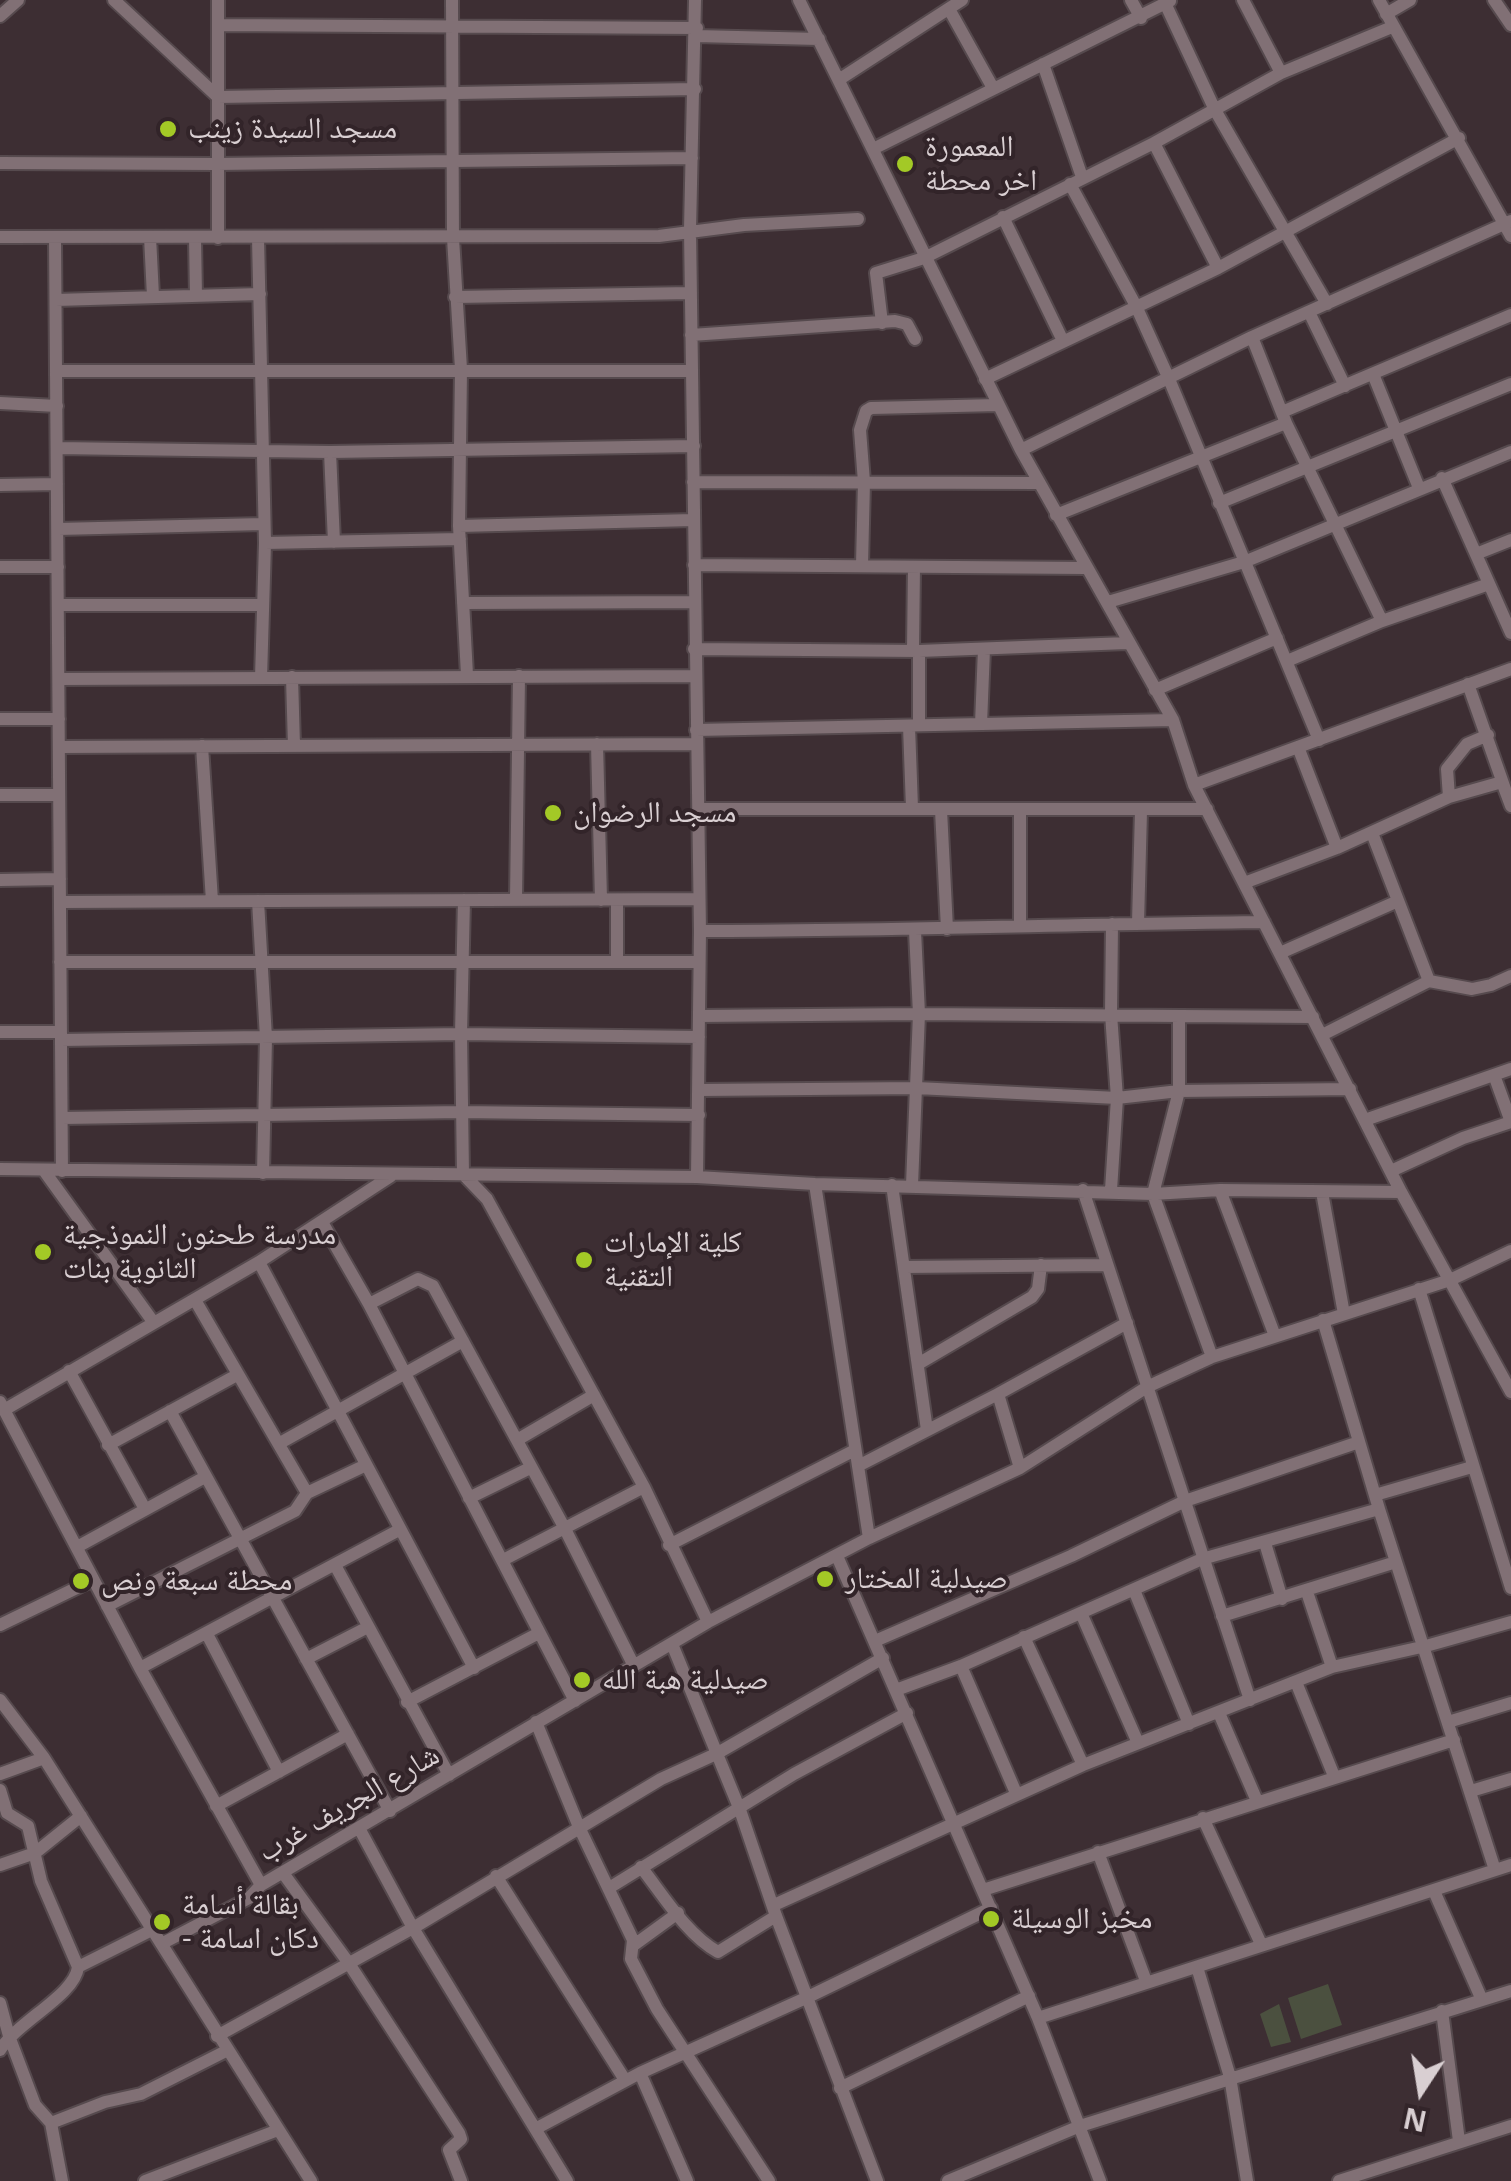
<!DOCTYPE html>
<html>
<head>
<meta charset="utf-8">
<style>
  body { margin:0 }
  #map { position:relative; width:1511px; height:2181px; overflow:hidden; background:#3d2e33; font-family:"Open Sans",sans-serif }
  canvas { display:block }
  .north { position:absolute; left:1371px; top:2041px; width:100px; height:100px; -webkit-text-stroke:8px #322429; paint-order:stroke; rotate:192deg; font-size:28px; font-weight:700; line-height:40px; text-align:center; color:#d9cfd2 }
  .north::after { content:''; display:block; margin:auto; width:35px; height:45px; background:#d9cfd2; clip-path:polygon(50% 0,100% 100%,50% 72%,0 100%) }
</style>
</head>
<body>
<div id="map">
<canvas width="1511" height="2181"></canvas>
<div class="north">N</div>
</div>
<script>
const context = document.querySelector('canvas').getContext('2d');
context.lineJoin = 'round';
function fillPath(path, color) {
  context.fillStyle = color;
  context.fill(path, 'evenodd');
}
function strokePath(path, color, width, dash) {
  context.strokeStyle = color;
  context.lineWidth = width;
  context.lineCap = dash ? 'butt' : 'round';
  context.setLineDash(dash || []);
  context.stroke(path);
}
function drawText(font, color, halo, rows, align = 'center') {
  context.font = font + ' "Open Sans","Noto Naskh Arabic",sans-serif';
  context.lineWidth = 8;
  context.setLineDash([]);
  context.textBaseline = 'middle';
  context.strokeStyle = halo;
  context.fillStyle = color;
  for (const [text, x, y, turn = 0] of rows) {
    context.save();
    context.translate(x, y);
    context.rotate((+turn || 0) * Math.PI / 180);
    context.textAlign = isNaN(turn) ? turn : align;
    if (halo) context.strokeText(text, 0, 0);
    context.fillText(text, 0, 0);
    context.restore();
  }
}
fillPath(new Path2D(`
  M1328 1984 1342 2025 1301 2039 1288 1998Z
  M1279 2004 1291 2042 1271 2047 1260 2014Z`), '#4b503f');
const minor = new Path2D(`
  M114 0 218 97 695 89
  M452 0 453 238 461 369 459 526 467 675
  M695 0 690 230 700 931 697 1177
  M799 0 1021 450 1173 720 1194 785 1401 1192 1511 1392
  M1131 0 1141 18
  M1243 0 1281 73
  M1379 0 1511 236
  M1494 0 1511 25
  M1165 3 1215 110 1327 304
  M949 9 993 88
  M1386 14 1410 0
  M0 16 18 0
  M218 25 697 28
  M696 36 819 39
  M1043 64 1082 177
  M840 79 962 0
  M1154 143 1218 268
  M875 148 1170 1
  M0 163 217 164 692 158
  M1070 184 1136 306 1169 379 1319 740
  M1003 217 1063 341
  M0 237 659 236 744 225 858 219
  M150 237 153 296
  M55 238 62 1171
  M195 238 196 296
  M218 238V0
  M258 238 265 543 261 678
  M455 297 691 293
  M56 300 260 294
  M1309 312 1345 386
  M882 323 876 273 924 258 1154 143 1281 73 1392 27
  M691 335 895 321 907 324 915 339
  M56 371H692
  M1373 374 1419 488
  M985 379 1218 268 1459 138
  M0 403 57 406
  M1282 412 1511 315
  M1286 423 1382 621
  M57 448 330 452 694 446
  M1021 450 1252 337 1511 221
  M330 452 334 542
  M1442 478 1511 633
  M693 482 1039 483
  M0 485 57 484
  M1219 503 1511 384
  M1056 515 1286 423 1252 337
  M459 526 693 520
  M58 529 263 524
  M265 543 460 539
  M1476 554 1511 540
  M694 565 1086 568
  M862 565 864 482 860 430 866 411 871 408 998 405
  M0 567H58
  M1108 602 1244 562 1511 452
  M463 603 694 602
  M58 605H263
  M694 649 919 651 1127 643
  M913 650 914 567
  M1287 661 1382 621 1489 584
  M292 677 294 746
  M59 679 694 676
  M1468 684 1505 789
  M1155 690 1277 638
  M0 719H59
  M981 724 984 649
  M919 725V651
  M909 726 912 808
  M696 730 1173 720
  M597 744 601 900
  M202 746 212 901
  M59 747 697 744
  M1298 747 1337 848
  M1194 785 1511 669
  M0 795H59
  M1449 797 1447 769 1467 744 1488 735
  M698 809H1207
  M941 810 947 929
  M1020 810V925
  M1372 833 1429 981
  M0 880 60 879
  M1244 883 1337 848 1449 797 1502 782 1511 806
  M464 900 461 1034 463 1174 487 1199 644 1487 708 1622
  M516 900 519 676
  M617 900V962
  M258 901 266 1038 263 1173
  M60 902 699 899
  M1138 923 1141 811
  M700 931C888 931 1076 924 1264 922
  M1280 953 1398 901
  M60 962H699
  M699 1016 919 1014 1313 1017
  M1179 1016V1091L1153 1194 1212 1357
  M0 1032H61
  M1324 1034 1429 981 1472 989 1491 985 1511 976
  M61 1040 461 1034 699 1037
  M1494 1075 1511 1122
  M700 1090 917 1088 1117 1098 1179 1091 1350 1089
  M62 1118 461 1112 699 1115
  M1365 1120 1511 1069
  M0 1169 697 1177 815 1184 1153 1194 1220 1190 1401 1192
  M1391 1171 1463 1138 1511 1122
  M45 1172 154 1323
  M815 1184 869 1538
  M892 1185 927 1430
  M912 1185 919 1014 915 931
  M1083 1190 1250 1700
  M1111 1190 1117 1098 1111 1014 1112 924
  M1220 1190 1275 1336
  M1322 1192 1344 1314
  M322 1222 369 1304 575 1701
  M259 1262 474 1668
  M904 1267 1107 1265
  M1419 1289 1511 1588
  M195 1300 307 1493
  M369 1304 418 1279 433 1286 564 1527 634 1666
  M1323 1320 1379 1509 1495 1870
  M918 1364 1032 1297 1038 1289 1041 1265
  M69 1371 145 1509
  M998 1394 1020 1468
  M0 1402 140 1668 261 1885 708 1622 869 1538 1020 1468 1147 1387 1212 1357 1450 1280 1511 1251
  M4 1410 259 1262 391 1176
  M170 1411 390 1811
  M517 1440 594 1395
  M280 1443 463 1341
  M108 1445 237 1375
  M858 1466 998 1394 1127 1323
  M1375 1495 1472 1467
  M469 1498 530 1468
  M1265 1543 1282 1599
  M669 1545 855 1450
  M77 1547 205 1477
  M837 1556 1038 2018 1100 2181
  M503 1560 644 1487
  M335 1565 449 1775
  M1134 1590 1189 1724
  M1307 1592 1332 1667
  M107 1606 295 1511 307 1493 366 1465
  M1081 1613 1138 1743
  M1222 1616 1396 1562
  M0 1625 93 1580
  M207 1634 279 1772
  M1024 1637 1083 1765
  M875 1641 1071 1556 1185 1501 1359 1442
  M672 1644 740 1810 776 1916 877 2181
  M306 1659 368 1627
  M961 1666 1016 1793
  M140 1668 399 1530
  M1296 1682 1334 1776
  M896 1690 961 1666 1202 1559 1379 1509
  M0 1700 44 1758 311 2181
  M407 1702 539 1633
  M1219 1713 1257 1801
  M536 1722 579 1827 633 1940 631 1959 657 2009 769 2181
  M1448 1722 1511 1703
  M0 1774 44 1758
  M0 1790 7 1813 28 1826 41 1881 78 1967C75 1995 18 2021 0 2050
  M1471 1791 1511 1779
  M216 1806 348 1734
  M1203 1818 1261 1944
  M359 1828 413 1928 567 2181
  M1098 1852 1146 1981
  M0 1865 35 1853 81 1816
  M641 1867C663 1895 687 1935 718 1952L776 1916
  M283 1873 348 1962 459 2133 461 2139 449 2150 461 2181
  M496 1876 625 2080
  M609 1888 794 1774 907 1713
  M983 1890 1454 1740
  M1434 1891 1482 2000
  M774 1905 1083 1765 1332 1667 1426 1646 1511 1622
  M163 1943 249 1898 261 1885
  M634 1945 678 1913
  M78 1967 154 1929
  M1197 1967 1230 2077 1247 2181
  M0 2003 9 2036 35 2105 51 2123 62 2181
  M1442 2011 1459 2141
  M1038 2018 1511 1865
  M217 2036 413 1928 661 1779 716 1754 883 1658
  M640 2073 687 2181
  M840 2088 1029 1996
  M51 2123 105 2102 141 2094 226 2051
  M537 2128 640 2073 808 1997 991 1908
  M145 2181 278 2130
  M948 2181 1080 2126 1511 1991
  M1339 2181 1511 2126`);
strokePath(minor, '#564a4e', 16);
strokePath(minor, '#817075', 12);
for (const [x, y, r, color] of [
  [168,129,10,"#a3c926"],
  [905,164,10,"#a3c926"],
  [553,813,10,"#a3c926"],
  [43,1252,10,"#a3c926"],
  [584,1260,10,"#a3c926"],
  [825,1579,10,"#a3c926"],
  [81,1581,10,"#a3c926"],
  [582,1680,10,"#a3c926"],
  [991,1919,10,"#a3c926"],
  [162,1922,10,"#a3c926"]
]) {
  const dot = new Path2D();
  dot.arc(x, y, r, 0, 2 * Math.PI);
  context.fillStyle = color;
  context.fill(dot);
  strokePath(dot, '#322429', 4);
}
drawText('30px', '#d9cfd2', '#322429', [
  ["مسجد السيدة زينب",188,129],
  ["المعمورة",925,147],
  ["اخر محطة",925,181],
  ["مسجد الرضوان",573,813],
  ["مدرسة طحنون النموذجية",63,1235],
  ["الثانوية بنات",63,1269],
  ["كلية الإمارات",604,1243],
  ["التقنية",604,1277],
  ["صيدلية المختار",845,1579],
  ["محطة سبعة ونص",101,1581],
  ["صيدلية هبة الله",602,1680],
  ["بقالة أسامة",182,1905],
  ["- دكان اسامة",182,1939],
  ["مخبز الوسيلة",1011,1919]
], 'left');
drawText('30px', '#d9cfd2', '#322429', [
  ["شارع الجريف غرب",349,1804,-30]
]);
</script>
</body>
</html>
